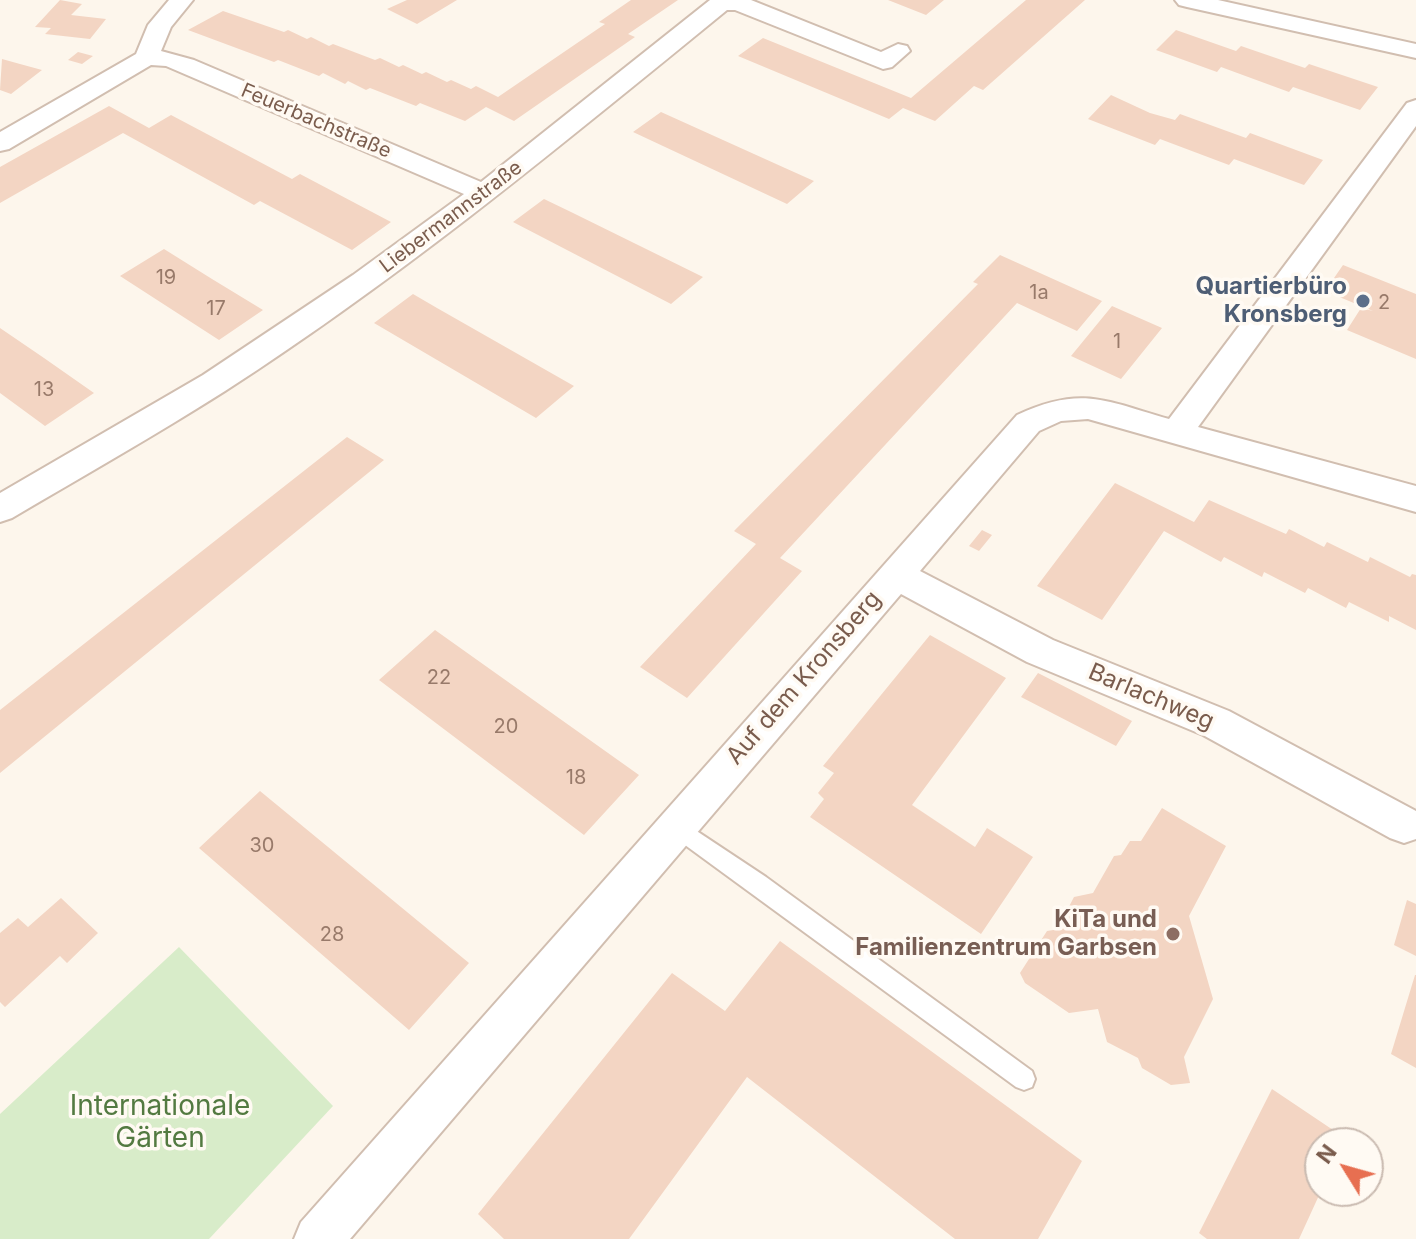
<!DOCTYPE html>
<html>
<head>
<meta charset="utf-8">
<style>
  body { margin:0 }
  #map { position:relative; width:1416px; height:1239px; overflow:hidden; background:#fdf6ec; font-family:Inter,sans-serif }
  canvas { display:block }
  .north { position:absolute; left:1304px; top:1127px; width:80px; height:80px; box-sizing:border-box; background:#fffaf3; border:2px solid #cabbb1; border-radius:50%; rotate:307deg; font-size:22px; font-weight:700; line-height:32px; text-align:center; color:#7a5c4d }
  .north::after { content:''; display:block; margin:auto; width:28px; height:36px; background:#e76f51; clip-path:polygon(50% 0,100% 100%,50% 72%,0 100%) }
</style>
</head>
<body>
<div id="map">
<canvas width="1416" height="1239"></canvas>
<div class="north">N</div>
</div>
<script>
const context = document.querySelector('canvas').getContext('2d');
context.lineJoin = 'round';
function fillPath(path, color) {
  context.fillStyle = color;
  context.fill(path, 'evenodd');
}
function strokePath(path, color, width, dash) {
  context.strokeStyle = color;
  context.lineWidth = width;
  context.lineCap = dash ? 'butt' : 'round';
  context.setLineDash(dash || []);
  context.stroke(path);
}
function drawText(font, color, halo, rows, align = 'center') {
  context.font = font + ' Inter,sans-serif';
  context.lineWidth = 7;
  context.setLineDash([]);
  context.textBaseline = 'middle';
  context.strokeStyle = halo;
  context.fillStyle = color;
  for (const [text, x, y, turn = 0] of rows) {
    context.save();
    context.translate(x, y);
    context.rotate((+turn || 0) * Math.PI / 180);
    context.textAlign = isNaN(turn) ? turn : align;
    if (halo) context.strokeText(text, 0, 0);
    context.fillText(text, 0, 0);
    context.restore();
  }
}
fillPath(new Path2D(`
  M179 947 333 1106 209 1239H0V1114Z`), '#d8ecc9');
fillPath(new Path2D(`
  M60 0 82 4 71 15 106 19 90 39 45 34 51 28 35 27Z
  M407 0H457L417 24 387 9Z
  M631 0H678L628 34 635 37 514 121 486 107 465 121 420 103 416 106 370 88 366 90 348 81 345 84 323 73 319 76 278 60 274 62 188 30 223 11 284 32 288 30 307 39 311 37 329 46 333 44 375 60 380 58 399 67 403 65 422 74 426 72 447 82 451 80 471 89 476 86 498 97 605 24 599 22Z
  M888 0H944L926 15Z
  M1026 0H1085L983 90 974 86 935 121 903 108 889 119 738 56 763 38 911 98Z
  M1176 30 1236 51 1241 46 1305 68 1309 64 1378 87 1360 110 1293 87 1289 92 1221 67 1217 72 1156 50Z
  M78 52 93 56 82 64 68 60Z
  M2 59 20 64 42 70 11 94 0 90Z
  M1111 95 1150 113 1175 120 1180 114 1246 138 1250 133 1323 160 1304 185 1234 159 1229 165 1160 139 1155 145 1088 119Z
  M109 106 149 128 171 115 292 179 300 174 391 222 352 250 260 201 254 205 123 133 0 203V167Z
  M661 112 785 168 814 181 787 204 633 132Z
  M544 199 571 212 703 277 671 304 513 222Z
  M164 249 212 279 263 310 219 340 120 276Z
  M1000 255 1102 301 1077 331 1017 303 780 558 802 571 687 698 640 667 756 544 734 531 978 284 973 282Z
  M1343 265 1416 294V359L1347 330 1361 308 1373 311 1325 291Z
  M413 294 437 308 574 386 536 418 374 323Z
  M1112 306 1162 328 1121 379 1071 356Z
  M0 328 44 358 94 393 45 426 0 393Z
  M347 437 384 460 0 773V710Z
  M1115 483 1194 522 1209 500 1286 534 1289 529 1324 547 1327 542 1368 562 1370 557 1410 577 1412 574 1416 575V630L1389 616V622L1349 602 1346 608 1308 588 1305 593 1264 572 1262 577 1224 557 1221 562 1164 531 1102 620 1037 586Z
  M982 530 992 535 979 551 969 546Z
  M435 630 639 775 584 835 379 680Z
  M930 635 1006 678 912 805 975 847 987 828 1033 857 981 934 810 817 824 799 818 793 834 773 823 766Z
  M1038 673 1132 721 1116 746 1021 697Z
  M260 791 469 963 409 1030 199 848Z
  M1162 808 1226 846 1189 916 1213 999 1184 1057 1190 1083 1171 1085 1142 1068 1138 1058 1107 1042 1098 1009 1069 1013 1025 983 1020 973 1047 931 1066 928 1063 918 1074 897 1093 893 1114 856 1121 855 1130 841H1141Z
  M61 898 98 933 67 963 60 956 5 1007 0 1002V933L18 918 28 927Z
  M1407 900 1416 904V956L1394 945Z
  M780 941 1082 1161 1038 1239H955L747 1077 629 1239H504L478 1214 672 973 725 1011Z
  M1415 975H1416V1068L1391 1054Z
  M1272 1089 1345 1138 1343 1143H1320L1321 1191 1299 1239H1207L1199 1233Z`), '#f3d5c3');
const lane = new Path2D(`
  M677 818 766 877 1032 1071 1035 1079 1032 1087 1024 1090 1016 1087 670 834 667 827 670 820Z`);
const street = new Path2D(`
  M169 0H193L171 27 161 51 194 60 481 182 710 0H751L881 52 898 44 907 46 910 51 892 67 883 69 735 10H727C564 143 402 277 225 391 156 435 83 476 12 518L0 522V493L203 375 353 275 464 194 166 66 151 65 9 149 0 151V132L136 54 148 25Z
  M1175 0H1218L1416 44V58L1187 7 1179 5Z
  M1416 100V126L1198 427 1416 486V512L1088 419 1061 421 1039 431 920 571 1053 640 1229 711 1416 811V839L1404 843 1390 838 1203 735 1027 662 901 594 350 1239H294L301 1222 1017 415C1082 385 1105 401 1169 419L1407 103Z`);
strokePath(lane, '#d1beb0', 4);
strokePath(street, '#d1beb0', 4);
fillPath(lane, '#fff');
fillPath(street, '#fff');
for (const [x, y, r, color] of [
  [1363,301,8,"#5c6f8a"],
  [1173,934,8,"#8d6e63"]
]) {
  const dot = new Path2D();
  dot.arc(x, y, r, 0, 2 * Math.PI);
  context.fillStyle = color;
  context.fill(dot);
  strokePath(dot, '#fffaf3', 3);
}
drawText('20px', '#7a5c4d', '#fffaf3', [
  ["Feuerbachstraße",316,121,23],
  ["Liebermannstraße",451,217,-37]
]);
drawText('20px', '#987a6a', null, [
  ["19",166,278],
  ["1a",1039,293],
  ["2",1384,303],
  ["17",216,309],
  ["1",1117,342],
  ["13",44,390],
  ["22",439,678],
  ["20",506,727],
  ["18",576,778],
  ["30",262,846],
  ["28",332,935]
]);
drawText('bold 24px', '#4e5e75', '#fffaf3', [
  ["Quartierbüro",1347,287],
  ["Kronsberg",1347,315]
], 'right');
drawText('24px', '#7a5c4d', '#fffaf3', [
  ["Auf dem Kronsberg",804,678,-49],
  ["Barlachweg",1151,697,23]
]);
drawText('bold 24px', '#785e54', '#fffaf3', [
  ["KiTa und",1157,920],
  ["Familienzentrum Garbsen",1157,948]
], 'right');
drawText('28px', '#537a41', '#fffaf3', [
  ["Internationale",160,1107],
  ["Gärten",160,1139]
]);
</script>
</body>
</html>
